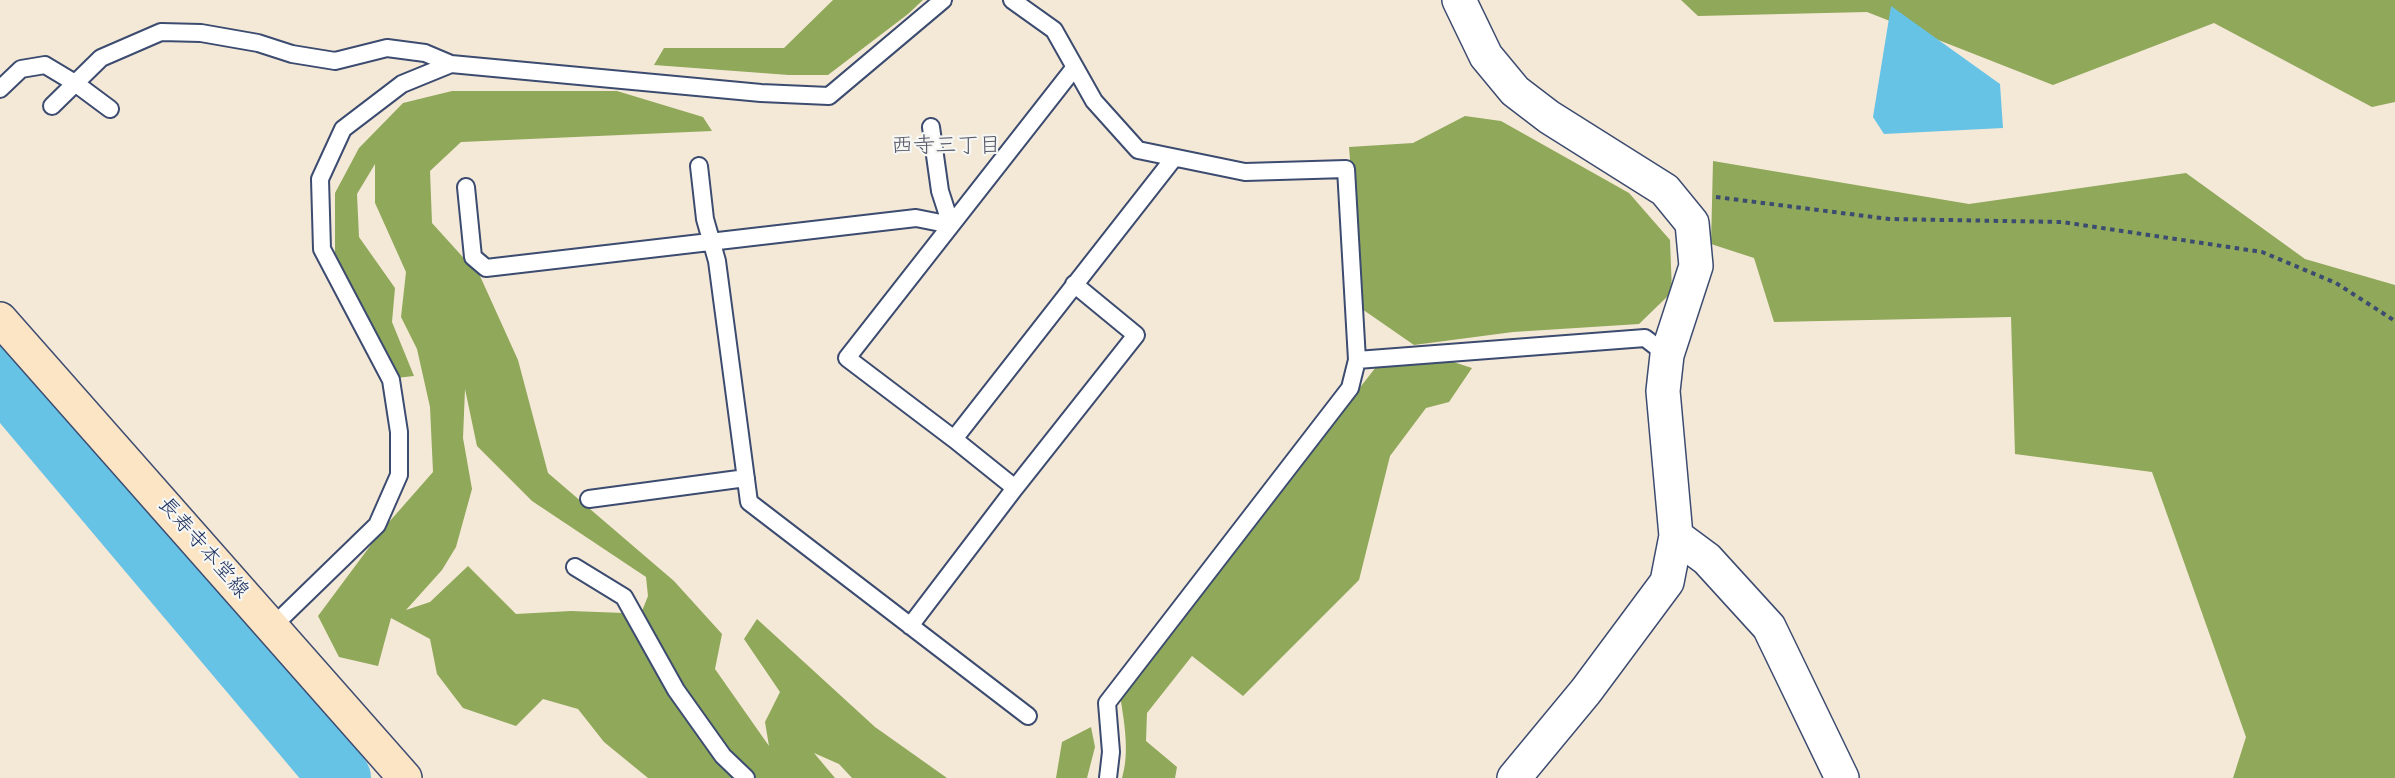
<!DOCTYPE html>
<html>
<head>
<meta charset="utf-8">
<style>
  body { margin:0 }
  canvas { display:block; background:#f4e8d7 }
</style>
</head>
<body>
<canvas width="2395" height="778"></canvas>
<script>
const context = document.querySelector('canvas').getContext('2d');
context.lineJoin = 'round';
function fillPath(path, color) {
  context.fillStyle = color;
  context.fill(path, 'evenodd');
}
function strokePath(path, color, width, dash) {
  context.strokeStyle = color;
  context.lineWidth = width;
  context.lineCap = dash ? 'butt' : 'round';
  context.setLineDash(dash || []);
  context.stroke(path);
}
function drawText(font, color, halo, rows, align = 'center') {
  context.font = font + ' Itim,"Klee One",sans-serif';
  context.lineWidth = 4.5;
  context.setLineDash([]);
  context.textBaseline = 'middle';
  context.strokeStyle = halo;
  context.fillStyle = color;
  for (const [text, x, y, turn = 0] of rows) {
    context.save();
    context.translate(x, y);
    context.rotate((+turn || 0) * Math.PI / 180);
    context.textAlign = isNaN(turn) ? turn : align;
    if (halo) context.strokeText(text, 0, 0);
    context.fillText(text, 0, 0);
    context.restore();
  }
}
fillPath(new Path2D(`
  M833 0H923L908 14 828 75H789L654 65 664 48H784Z
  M1681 0H2395V102L2372 107 2214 23 2053 85 1867 12 1698 16Z
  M452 91H617L703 117 712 131 461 142 430 171 432 223 480 276 518 360 548 473 674 581 722 634 715 669 769 746 765 722 780 692 744 639 757 619 875 727 947 778H852L839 764 814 753 835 778H754L716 744 638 621 648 596 646 577 532 501 477 446 465 389 463 438 472 489 456 547 442 570 406 610 430 602 468 566 516 614 571 611 624 613C659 670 694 729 740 778H648L604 742 578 709 543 699 516 726 463 708 437 674 430 639 391 618 378 666 339 657 318 616 382 530 433 472 430 407 417 349 401 317 406 272 375 203V164L357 194 359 237 395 288 392 322 414 376 396 378 335 253V193L359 148 403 103Z
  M1465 116 1501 121 1629 193 1670 240 1672 292 1639 324 1513 332 1414 345 1362 309 1349 147 1413 143Z
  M1713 161 1969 204 2186 173 2305 259 2395 285V778H2233L2246 737 2152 472 2015 454 2011 317 1774 322 1754 258 1711 244Z
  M1444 359 1472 368 1449 402 1426 408 1390 456 1359 580 1243 696 1192 656 1147 713 1146 741 1177 767 1175 778H1122C1130 752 1124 721 1120 695L1376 367Z
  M1091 727 1095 747 1087 778H1056L1062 742Z`), '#90a85a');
fillPath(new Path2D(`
  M1891 6 2000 84 2003 128 1884 134 1873 117Z`), '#67c3e5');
strokePath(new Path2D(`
  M0 375 340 778`), '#67c3e5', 62);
const service = new Path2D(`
  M1012 0 1054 30 1094 101 1138 150 1245 172 1346 169 1357 360 1350 388 1107 703 1111 752 1108 778
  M1075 67 847 358 954 439 1174 158
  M0 89 21 69 45 65 75 83 110 109
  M52 106 101 58 161 32 201 33 258 43 292 54 335 61 387 48 425 53 451 64
  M699 166 705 219 717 261 749 502 1028 716
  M466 187 473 257 486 268 916 218 951 225 940 191 931 127
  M1357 360 1645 338 1667 355
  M954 439 1015 488 1136 335 1074 284
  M589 499 746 478
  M575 567 624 597 676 690 723 756 746 778
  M910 626 1015 488
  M272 627 377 525 399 475V432L391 380 322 249 320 179 343 129 402 84 451 64 761 93 829 96 943 0`);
const minor = new Path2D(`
  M1459 0 1486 56 1515 91 1549 117 1665 190 1692 223 1696 266 1667 355 1663 391 1676 536 1667 582 1586 691 1514 778
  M1676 536 1707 559 1769 627 1842 778`);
const secondary = new Path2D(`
  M0 319 405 778`);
strokePath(service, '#3c4b70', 20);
strokePath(minor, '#3c4b70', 36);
strokePath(secondary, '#3c4b70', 36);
strokePath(new Path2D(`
  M1716 197 1889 219 2062 222 2262 252 2336 283 2395 321`), '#3c4b70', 4, [4.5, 4.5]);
strokePath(service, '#fff', 16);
strokePath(minor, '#fff', 33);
strokePath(secondary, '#fce5c4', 33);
drawText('21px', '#1b2f5e', '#f6f6f2', [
  ["長寿寺本堂線",203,548,49]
]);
drawText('22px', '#57596a', '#f6f6f2', [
  ["西寺三丁目",946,146]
]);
</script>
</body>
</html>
